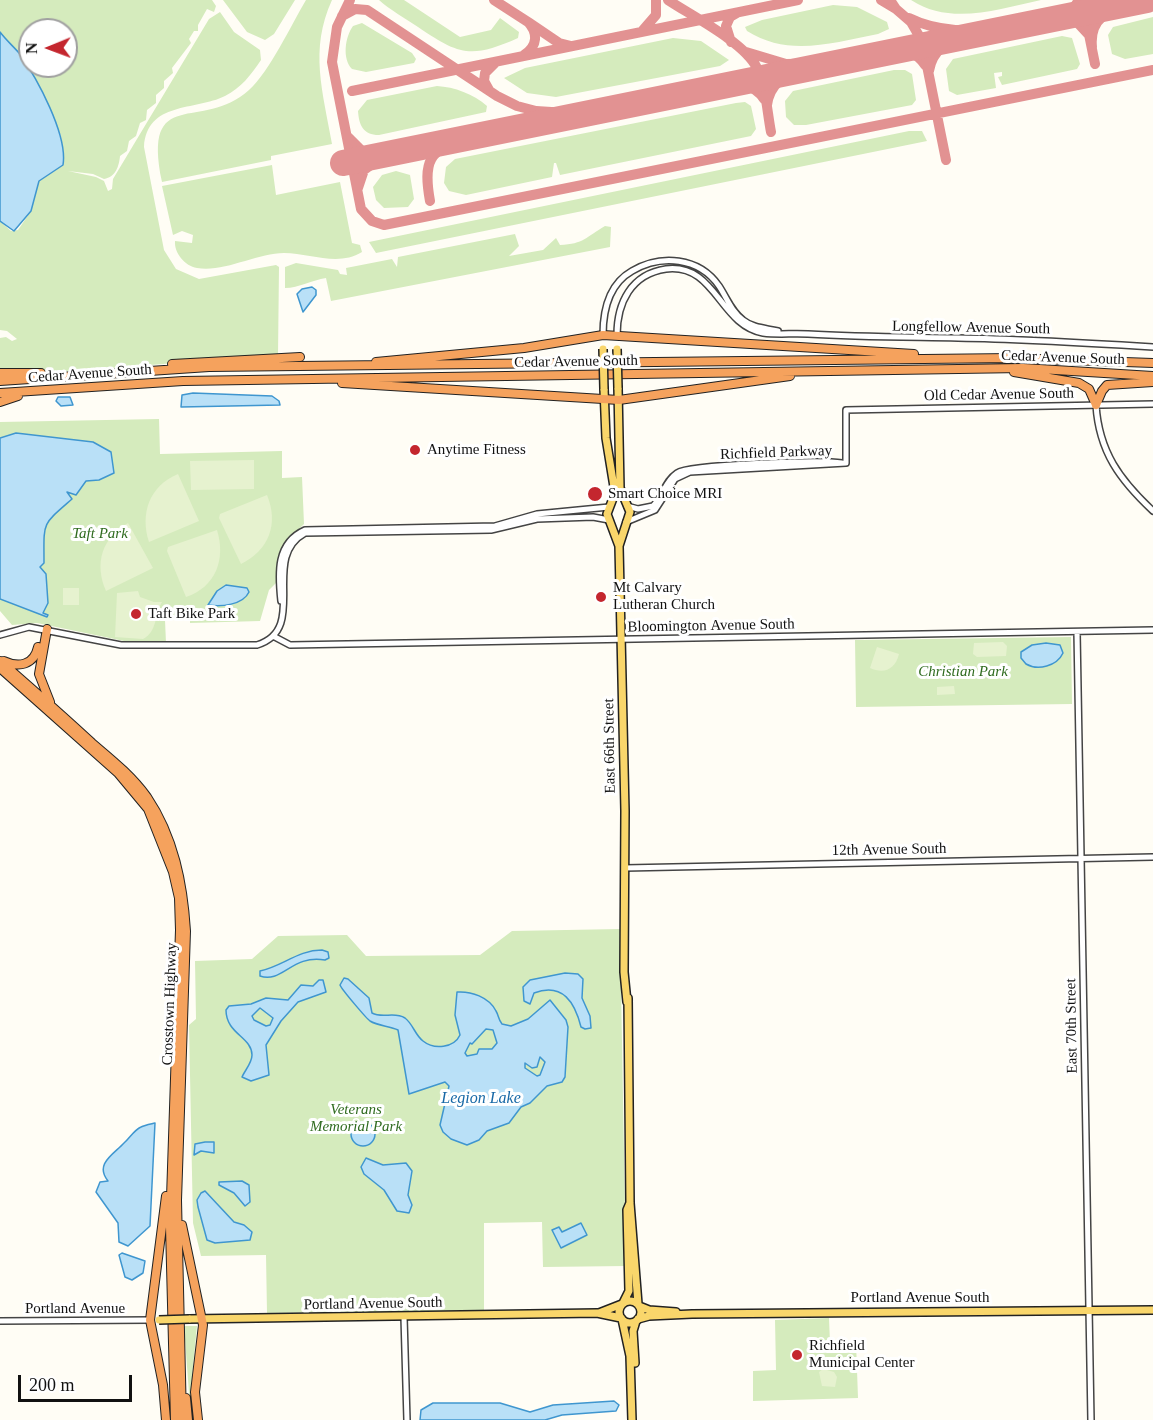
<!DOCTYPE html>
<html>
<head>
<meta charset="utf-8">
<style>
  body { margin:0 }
  #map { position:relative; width:1153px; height:1420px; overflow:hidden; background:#fffdf5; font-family:"Times New Roman",serif }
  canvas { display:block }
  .north { position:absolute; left:18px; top:18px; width:60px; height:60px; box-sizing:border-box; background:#fff; border:2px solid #a0a0a0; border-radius:50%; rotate:269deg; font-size:16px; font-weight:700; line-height:24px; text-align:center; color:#111 }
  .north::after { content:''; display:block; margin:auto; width:21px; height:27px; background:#c4262e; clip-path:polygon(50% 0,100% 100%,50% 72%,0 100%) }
  .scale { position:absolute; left:18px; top:1375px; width:114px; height:27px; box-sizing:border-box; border:3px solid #111; border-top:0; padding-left:8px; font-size:18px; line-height:21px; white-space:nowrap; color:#111; -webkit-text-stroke:4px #fff; paint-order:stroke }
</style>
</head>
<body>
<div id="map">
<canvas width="1153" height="1420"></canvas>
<div class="north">N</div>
<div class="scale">200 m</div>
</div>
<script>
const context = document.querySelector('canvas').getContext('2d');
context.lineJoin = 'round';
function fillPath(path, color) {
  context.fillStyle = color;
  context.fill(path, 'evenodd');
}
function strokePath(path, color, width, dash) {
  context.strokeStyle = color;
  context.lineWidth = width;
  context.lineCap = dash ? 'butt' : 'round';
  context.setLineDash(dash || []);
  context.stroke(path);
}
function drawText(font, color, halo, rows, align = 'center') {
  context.font = font + ' "Times New Roman",serif';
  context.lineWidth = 6;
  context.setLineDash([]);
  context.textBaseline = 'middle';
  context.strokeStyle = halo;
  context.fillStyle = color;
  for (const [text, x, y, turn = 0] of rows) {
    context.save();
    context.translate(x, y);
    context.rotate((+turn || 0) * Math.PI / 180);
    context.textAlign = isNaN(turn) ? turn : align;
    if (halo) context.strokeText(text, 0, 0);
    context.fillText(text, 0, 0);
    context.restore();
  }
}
fillPath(new Path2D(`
  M0 0H212L216 6 214 12 207 9 198 25V31H194L189 39 191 43 172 68 173 73 164 81V88L156 95V103L147 110 146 120 140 123 136 136 129 141 127 151 120 156C119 166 116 177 104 179L93 174 68 171 96 177 104 181 108 191 112 189 113 179 209 19 220 12 234 32 260 50 261 60C251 75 241 88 225 96 195 111 147 101 144 147L164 250 176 269 199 279 276 265 279 267 278 355 74 371H0V338L6 337 12 341 17 339 7 331 0 330V221L11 231 18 230 31 211 39 181 63 165 61 136 48 105 22 59 0 32ZM30 30H66V66H30Z
  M223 0H295L274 34 265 40 247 32Z
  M306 0H332C309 50 323 92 332 144L271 156V160L162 182C142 84 202 133 249 90 270 71 291 25 306 0Z
  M379 0H404L460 37 491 30 500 18 519 32 518 38C471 59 459 55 418 27 405 18 390 10 379 0Z
  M911 0H1041C998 9 951 26 911 0Z
  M833 5 857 7 887 22 889 29 878 34C832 43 788 57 747 31L745 27 762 20Z
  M1153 17V54L1125 59 1112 54 1108 35 1113 27Z
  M362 23 412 53 416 59 414 63 366 72 352 69C342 59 345 37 353 26Z
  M1062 36 1072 38 1080 64 1077 69 1002 85 998 77 1002 76V72L994 73 996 88 957 95 949 91 946 69 953 59Z
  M673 38 701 41 729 60 720 66 556 97 527 93 504 78 525 68Z
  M894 70H905L912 74 916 100 912 105 806 125H794L786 117 785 101 793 91Z
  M437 86C454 87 474 94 487 106L486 112 379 135C363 135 359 125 358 111L367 100Z
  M736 103 745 102 751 106 756 129 751 136 560 175 556 163H554L552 177 466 195 449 191 444 183 446 167 455 159Z
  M909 131H922L927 141 376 253 369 242Z
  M272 165 276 195 340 182 352 243 360 245 362 252C338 267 310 253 284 253 257 253 223 273 197 268 185 266 174 253 175 241L192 243 193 235 182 231 173 235 162 186Z
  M396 171 410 175 414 199 408 207 384 208 376 200 373 187 382 175Z
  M605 226 611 227 610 247 331 301 326 278C312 280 299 288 285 288V267L296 263 338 270 340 274 347 275 346 268 392 259 397 267 398 257 515 234 519 246 509 256 543 250 556 238 560 245C584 244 586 237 605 226Z
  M159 419 160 454 282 451V478L302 477 304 524C283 545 278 551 278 581L269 590 260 621 190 623V620H165L166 643 129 642 37 623 12 625 0 611V422Z
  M1071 637 1072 704 856 707 855 640Z
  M620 929 626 1266 543 1267 542 1222 484 1223V1311L267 1313 266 1255 201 1256 193 1223 189 1025 196 1019 195 961 252 959 278 936 347 935 366 956 480 955 512 931Z
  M829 1318 830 1343 856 1342 858 1398 753 1401V1371L776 1370 775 1320Z
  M184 1326H197L192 1377 195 1420H191Z`), '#d5ebbd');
fillPath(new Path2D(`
  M254 460V489L191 490 190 461Z
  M178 474 199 521 149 542C140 514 149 486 178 474Z
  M267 495C279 524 269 550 241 564L219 518 220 514Z
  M128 523 153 568 106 591C94 563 102 538 128 523Z
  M217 530C226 559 216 587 186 597L167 551 168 547Z
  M63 588H79V605H63Z
  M138 591 140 597 154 602H162C154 615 158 631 143 639L115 637 117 593Z
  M1003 642 1007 646 1006 656 977 657 973 654 974 643Z
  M877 647 899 654C895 670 884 674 870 668Z
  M954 686 955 694 937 695V687Z
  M823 1369 834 1372 837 1377 835 1387 822 1386 819 1372Z`), '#e6f2cf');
const water = new Path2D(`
  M0 32C6 40 13 46 19 53 37 78 68 135 63 165L39 181 31 211 14 231 0 221Z
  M312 287 316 290V295L303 312 297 294 302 289Z
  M193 393 272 396 279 401 280 405 181 407 182 395Z
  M58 397H70L73 405 61 406 56 401Z
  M16 433 93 442 111 452 114 473 99 480 86 481 76 495 67 492 72 499C41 526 44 521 44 563L40 567 46 574 48 603 43 613 48 615 47 617 0 599V438Z
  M226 585 247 588 249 592C243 605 221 607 208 605L217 591Z
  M1046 643 1060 645 1063 653C1057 666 1038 671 1026 664L1021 658V652L1032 645Z
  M322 950 328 952 329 958 325 960C292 954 282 984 260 976V971C283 966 298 950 322 950Z
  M565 973 578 974 583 979 582 998 590 1016 591 1028 585 1029 581 1027C575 1003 563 982 534 993L530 1004 524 1001 523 987 530 980Z
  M344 978 348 979 369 998 372 1013C383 1019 394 1011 405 1018 413 1024 415 1035 423 1041 434 1050 454 1048 460 1035L455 1015 457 992C471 991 489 997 496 1011 499 1016 498 1019 502 1024L511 1026 528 1019 550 1000 566 1020 568 1027 565 1077 562 1082 547 1086 530 1103 521 1107 509 1123 487 1131 479 1140 467 1145 451 1139 443 1132 440 1125 449 1086 445 1082 409 1094 398 1030C390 1026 378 1026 370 1021 367 1019 342 990 340 985ZM486 1029 493 1030 497 1043 492 1049H479L477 1054 467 1056 465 1053 470 1043 472 1044ZM540 1057 545 1062 540 1075 537 1076 525 1068V1063L532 1068 537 1067Z
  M319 980H323L326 992 298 1002 281 1021 266 1045 269 1075 251 1081 242 1077C245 1070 252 1063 252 1055 252 1037 226 1034 226 1010L229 1006 251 1004 266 998 288 1000 301 985 313 986ZM260 1008 273 1018 270 1025 266 1026 254 1020 252 1016Z
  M351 1134a12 12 0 1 1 24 0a12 12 0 1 1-24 0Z
  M155 1123 150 1226 128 1246 119 1242 118 1223 96 1192 100 1182 108 1181C94 1164 114 1154 124 1143 130 1138 134 1130 141 1127 145 1125 151 1124 155 1123Z
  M205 1142H214V1153L201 1151 194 1155 195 1144Z
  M366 1158 383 1165 406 1163 412 1171 408 1195 412 1205 409 1213 397 1211 384 1190 364 1174 361 1167Z
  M242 1181 249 1185 250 1202 245 1206 234 1193 219 1185V1182Z
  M205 1191 234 1222 244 1225 252 1232 250 1240 215 1243 207 1240 198 1207 197 1200 201 1193Z
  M581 1223 587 1235 561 1248 552 1230 559 1227 562 1232Z
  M122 1253 145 1261 143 1273 132 1280 125 1277 119 1255Z
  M614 1401 619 1405 616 1411 562 1415 545 1420H420L421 1410 433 1403H500L530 1412 553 1405Z`);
fillPath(water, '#b9e0f7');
strokePath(water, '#3f96cf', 1.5);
strokePath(new Path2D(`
  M350 0 337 27 332 62 361 209 372 221 384 225 1153 70
  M494 0 528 22
  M668 0C692 16 744 42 757 68 766 87 767 111 771 132
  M881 0 896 9 890 0
  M1079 0 1071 12 1054 19 1077 22 1090 36
  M1082 0 1095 64
  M1091 0 1109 6 1133 3C1109 10 1089 18 1092 47
  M896 9 911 22 922 41 946 160
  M342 16 355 9 367 10 497 96 517 106 536 111 567 113 620 107
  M909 18C939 33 971 31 1003 29
  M643 30 656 15V0
  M731 42 726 26 730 17 737 13
  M746 52 786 64 840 63
  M524 55C538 46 538 33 528 22L559 43 571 46
  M878 55C897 52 913 47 925 65
  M929 71C933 48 948 42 968 36
  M717 87C736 85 752 81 764 99
  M489 90 484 81 485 73 496 62
  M352 91 798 0
  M767 105C770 84 783 76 802 70
  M348 137 362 151 384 155 364 170 358 188
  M430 201C423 162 428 149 468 138`), '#e29292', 10);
strokePath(new Path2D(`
  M343 163 1147 0`), '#e29292', 26);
const minor = new Path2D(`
  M603 335C603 309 609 284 632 271 661 254 699 257 719 286 727 298 731 311 743 320 753 328 765 328 778 331
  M617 335C617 303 631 274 666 269 716 263 719 325 763 333 778 335 793 333 808 334 858 337 908 337 958 338 1023 339 1088 343 1153 347
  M1096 405C1099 452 1120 480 1153 511
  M846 463V410L1153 404
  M627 506 638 509 653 506C663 496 665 481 677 473 690 464 821 460 842 463
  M626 522 655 510 675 479 690 472 846 463
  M281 601C278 573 276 543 305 530L495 526 537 514 609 507
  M1077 632 1091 1420
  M0 635 29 627 121 645H257C310 629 259 558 305 533L491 530 537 519 593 517 609 520
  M273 636 290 645 1153 630
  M625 868 1153 857
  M404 1317 407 1420
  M0 1321 150 1320`);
const major = new Path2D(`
  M618 388 620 488 630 512 619 546
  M604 389 606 438 615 493 607 514 619 546 625 811 624 972 627 1002
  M628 998 630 1203 638 1304
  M619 1312a11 11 0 1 1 22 0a11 11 0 1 1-22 0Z
  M623 1303 629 1291 627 1210 630 1203
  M639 1306 649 1310 676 1312
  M599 1313 622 1304
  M189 1319 597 1313 621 1318
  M622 1319 630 1356 632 1420
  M638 1319 649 1316 692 1314 1153 1310
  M635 1363 633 1331 636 1321`);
const highway = new Path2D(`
  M376 362 524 348 603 335 914 354
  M172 364 300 357
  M1014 372 1079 383 1089 389 1096 405
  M0 373H41
  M0 381 209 367 1012 358 1153 363
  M342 383 619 400 790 376
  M0 393 183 381 1023 368 1153 376
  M0 402 18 396
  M1096 405 1102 391 1107 385 1153 382
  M47 629 39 674 50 702
  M0 661C31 688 62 715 92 743 112 760 131 775 147 797 174 837 183 884 186 931L177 1200 182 1420
  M4 661C19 668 34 665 38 647
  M0 668 118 773 148 809 173 872 179 898 180 930 170 1227 175 1420
  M182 1225 203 1325 195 1392 198 1420
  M186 1398 188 1420
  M166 1420 163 1385 150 1320 166 1196`);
strokePath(minor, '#444', 8);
strokePath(major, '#222', 10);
strokePath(highway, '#222', 10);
strokePath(minor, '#fff', 5);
strokePath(major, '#f9d66b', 7);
strokePath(highway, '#f5a25d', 8);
const majorBridge = new Path2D(`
  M603 349 604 389
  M617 349 618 388
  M159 1320 189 1319`);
strokePath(majorBridge, '#222', 10, []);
strokePath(majorBridge, '#f9d66b', 7);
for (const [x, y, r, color] of [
  [415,450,6,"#c4262e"],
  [595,494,8,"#c4262e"],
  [601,597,6,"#c4262e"],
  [136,614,6,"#c4262e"],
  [797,1355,6,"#c4262e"]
]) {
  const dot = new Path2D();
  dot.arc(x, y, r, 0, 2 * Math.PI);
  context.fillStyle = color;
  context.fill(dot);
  strokePath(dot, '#fff', 2);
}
drawText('15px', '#111', '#fff', [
  ["Longfellow Avenue South",971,328,1],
  ["Cedar Avenue South",1063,358,2],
  ["Cedar Avenue South",576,362,-1],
  ["Cedar Avenue South",90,374,-4],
  ["Old Cedar Avenue South",999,395,-1],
  ["Richfield Parkway",776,453,-2],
  ["Bloomington Avenue South",711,626,-1],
  ["East 66th Street",610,746,-91],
  ["12th Avenue South",889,850,-1],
  ["Crosstown Highway",170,1004,-88],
  ["East 70th Street",1072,1026,-91],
  ["Portland Avenue South",920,1298],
  ["Portland Avenue South",373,1304,-1],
  ["Portland Avenue",75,1309]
]);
drawText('15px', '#111', '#fff', [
  ["Anytime Fitness",427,450],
  ["Smart Choice MRI",608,494],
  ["Mt Calvary",613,588],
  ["Lutheran Church",613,605],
  ["Taft Bike Park",148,614],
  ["Richfield",809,1346],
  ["Municipal Center",809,1363]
], 'left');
drawText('italic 15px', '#2f6b1f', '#fff', [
  ["Taft Park",100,534],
  ["Christian Park",963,672],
  ["Veterans",356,1110],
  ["Memorial Park",356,1127]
]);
drawText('italic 16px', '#1768a6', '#fff', [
  ["Legion Lake",481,1099]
]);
</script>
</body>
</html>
